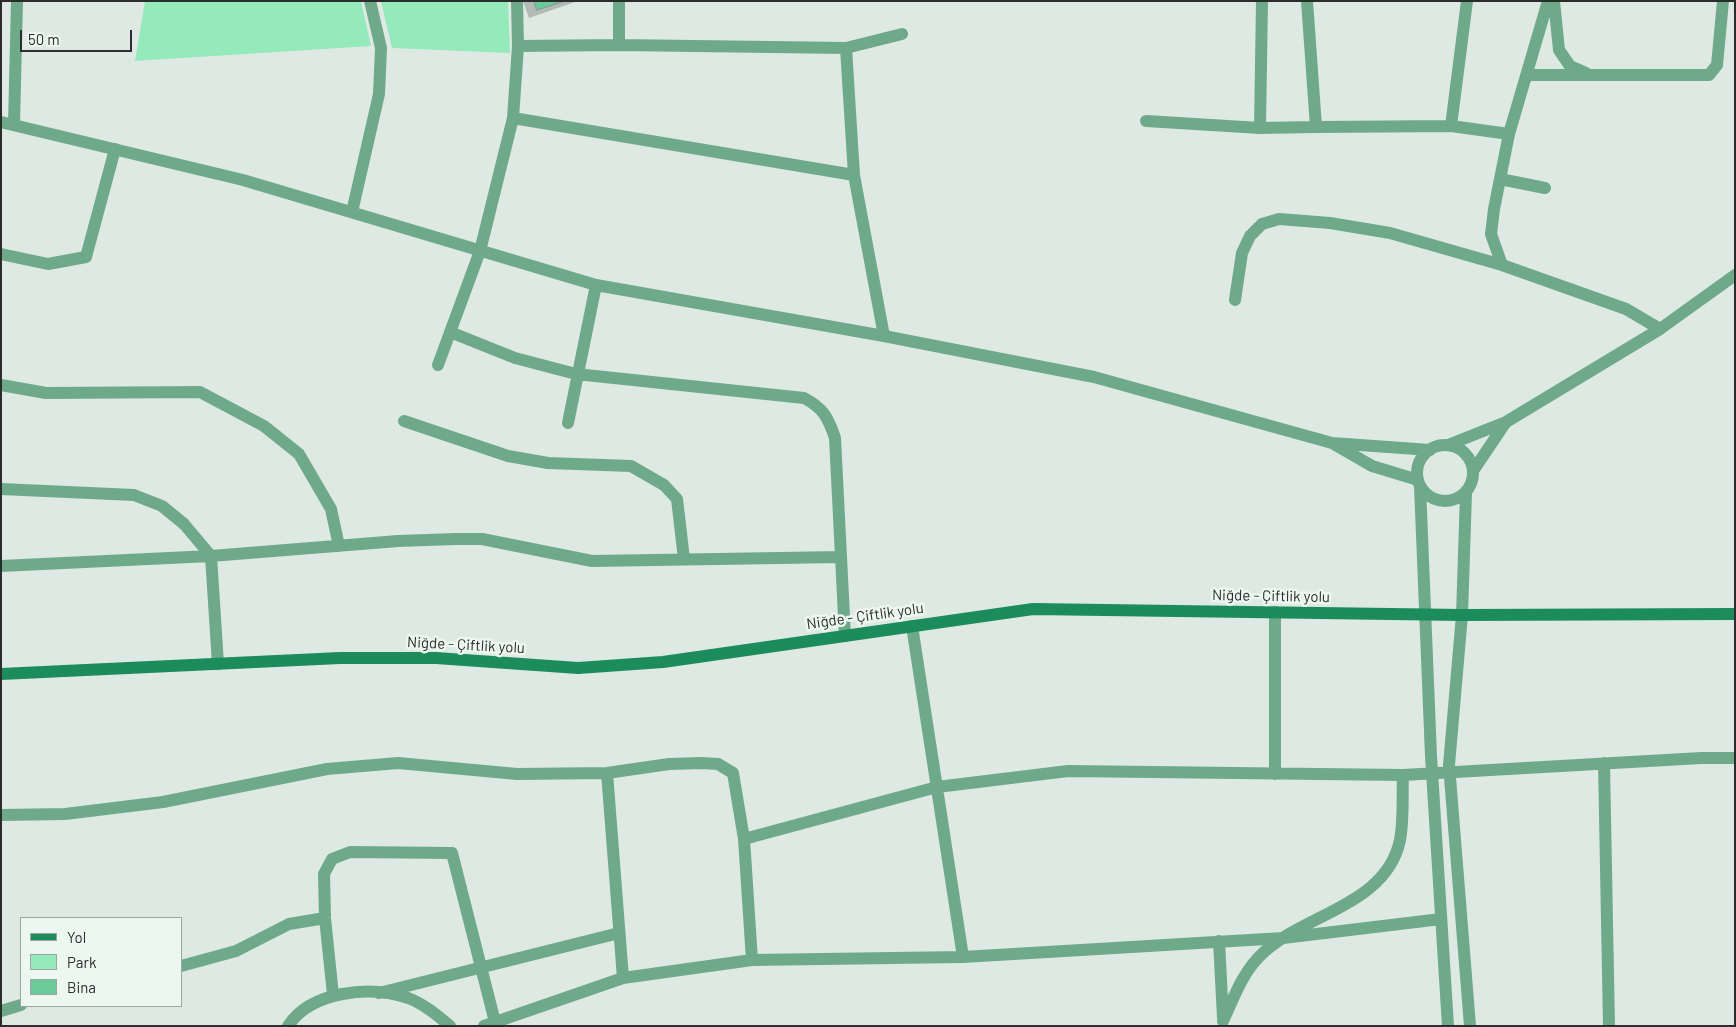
<!DOCTYPE html>
<html>
<head>
<meta charset="utf-8">
<style>
  body { margin:0 }
  #map { position:relative; width:1736px; height:1027px; overflow:hidden; background:#dfe9e3; font-family:Barlow,sans-serif }
  canvas { display:block }
  .frame { position:absolute; inset:0; border:2px solid #2a2d2b; pointer-events:none }
  .legend { position:absolute; left:20px; top:917px; width:162px; height:90px; box-sizing:border-box; background:#edf7f1; border:1px solid #9fa6a2; margin:0; padding:6px 9px; list-style:none; font-size:15px; color:#2a2d2b }
  .legend li { display:flex; align-items:center; gap:10px; height:25px }
  .legend b { width:25px; border:1px solid #9fa6a2 }
  .scale { position:absolute; left:20px; top:30px; width:112px; height:22px; box-sizing:border-box; border:2px solid #2a2d2b; border-top:0; padding-left:6px; font-size:15px; line-height:18px; white-space:nowrap; color:#2a2d2b; -webkit-text-stroke:4px #edf7f1; paint-order:stroke }
</style>
</head>
<body>
<div id="map">
<canvas width="1736" height="1027"></canvas>
<div class="frame"></div>
<ul class="legend">
<li><b style="height:6px;background:#1c8c5c"></b>Yol</li>
<li><b style="height:14px;background:#94eabb"></b>Park</li>
<li><b style="height:14px;background:#6acb99"></b>Bina</li>
</ul>
<div class="scale">50 m</div>
</div>
<script>
const context = document.querySelector('canvas').getContext('2d');
context.lineJoin = 'round';
function fillPath(path, color) {
  context.fillStyle = color;
  context.fill(path, 'evenodd');
}
function strokePath(path, color, width, dash) {
  context.strokeStyle = color;
  context.lineWidth = width;
  context.lineCap = dash ? 'butt' : 'round';
  context.setLineDash(dash || []);
  context.stroke(path);
}
function drawText(font, color, halo, rows, align = 'center') {
  context.font = font + ' Barlow,sans-serif';
  context.lineWidth = 5;
  context.setLineDash([]);
  context.textBaseline = 'middle';
  context.strokeStyle = halo;
  context.fillStyle = color;
  for (const [text, x, y, turn = 0] of rows) {
    context.save();
    context.translate(x, y);
    context.rotate((+turn || 0) * Math.PI / 180);
    context.textAlign = isNaN(turn) ? turn : align;
    if (halo) context.strokeText(text, 0, 0);
    context.fillText(text, 0, 0);
    context.restore();
  }
}
fillPath(new Path2D(`
  M145 1H361L371 46 135 61Z
  M381 1H508L510 53 392 48Z`), '#94eabb');
fillPath(new Path2D(`
  M523 1H578L529 18Z`), '#0003');
const building = new Path2D(`
  M534 1H565L537 10Z`);
fillPath(building, '#6acb99');
strokePath(building, '#87908b', 1);
strokePath(new Path2D(`
  M517 1 518 46 619 45 846 48
  M619 1V45
  M1307 1 1316 127 1451 126 1509 134
  M1554 1 1559 50 1570 66 1586 73
  M1528 75H1709L1717 65 1723 1
  M513 118 854 175
  M1146 121 1260 128 1316 127
  M14 125 17 1
  M1451 126 1467 1
  M1260 128 1262 1
  M1500 179 1545 188
  M352 212 379 94 381 48 370 1
  M1 254 48 264 86 257 115 149
  M1502 265 1491 234 1494 209 1509 134 1548 1
  M1235 300 1242 253 1250 236 1262 224 1279 219 1330 223 1390 233 1502 265 1626 309 1660 329
  M450 332 515 358 576 374 804 398C823 408 828 417 835 438L845 636
  M884 336 854 175 846 48 902 34
  M438 365 480 251 513 118 518 46
  M1 385 46 393 200 392 264 426 299 454 331 509 339 546
  M404 421 508 456 548 463 631 466 664 485 677 499 684 559
  M568 423 596 285
  M1420 486 1431 756 1448 1026
  M1 489 134 495 162 506 184 524 211 556 218 664
  M1466 493 1462 615 1449 765 1470 1026
  M1 566 211 556 398 541 456 539H482L592 561 841 557
  M912 626 963 957
  M1604 763 1609 1026
  M607 773 623 978
  M1275 774V612
  M1 815 65 814 163 802 327 769 398 763 517 774 607 773 669 764 702 763 718 764 733 773 744 839 752 960
  M744 839 937 787 1068 771 1403 775 1701 758H1735
  M1219 941 1223 1018
  M181 966 236 951 289 924 325 918
  M379 993 619 933
  M333 995 325 918 324 874 332 859 350 852 452 853 495 1022
  M1 1011 21 1005
  M1223 1021C1233 1000 1241 976 1258 958 1298 914 1386 908 1400 840 1404 819 1402 796 1403 775
  M288 1026C311 991 370 985 408 998 424 1004 437 1015 450 1026
  M484 1026 623 978 752 960 963 957 1283 938 1441 919`), '#6eaa89', 12);
strokePath(new Path2D(`
  M1 122 243 180 596 285 884 336 1094 377 1332 443 1430 450
  M1334 444 1372 466 1418 480
  M1417 473a28 28 0 1 1 56 0a28 28 0 1 1-56 0Z
  M1448 445 1506 422 1660 329 1735 275
  M1473 471 1506 422`), '#6eaa89', 12);
strokePath(new Path2D(`
  M1 674 340 658H436L578 668 663 662 1033 609 1462 615 1735 614`), '#1c8c5c', 12);
drawText('15px', '#2a2d2b', '#edf7f1', [
  ["Niğde - Çiftlik yolu",1271,596,1],
  ["Niğde - Çiftlik yolu",865,616,-8],
  ["Niğde - Çiftlik yolu",466,645,3]
]);
</script>
</body>
</html>
